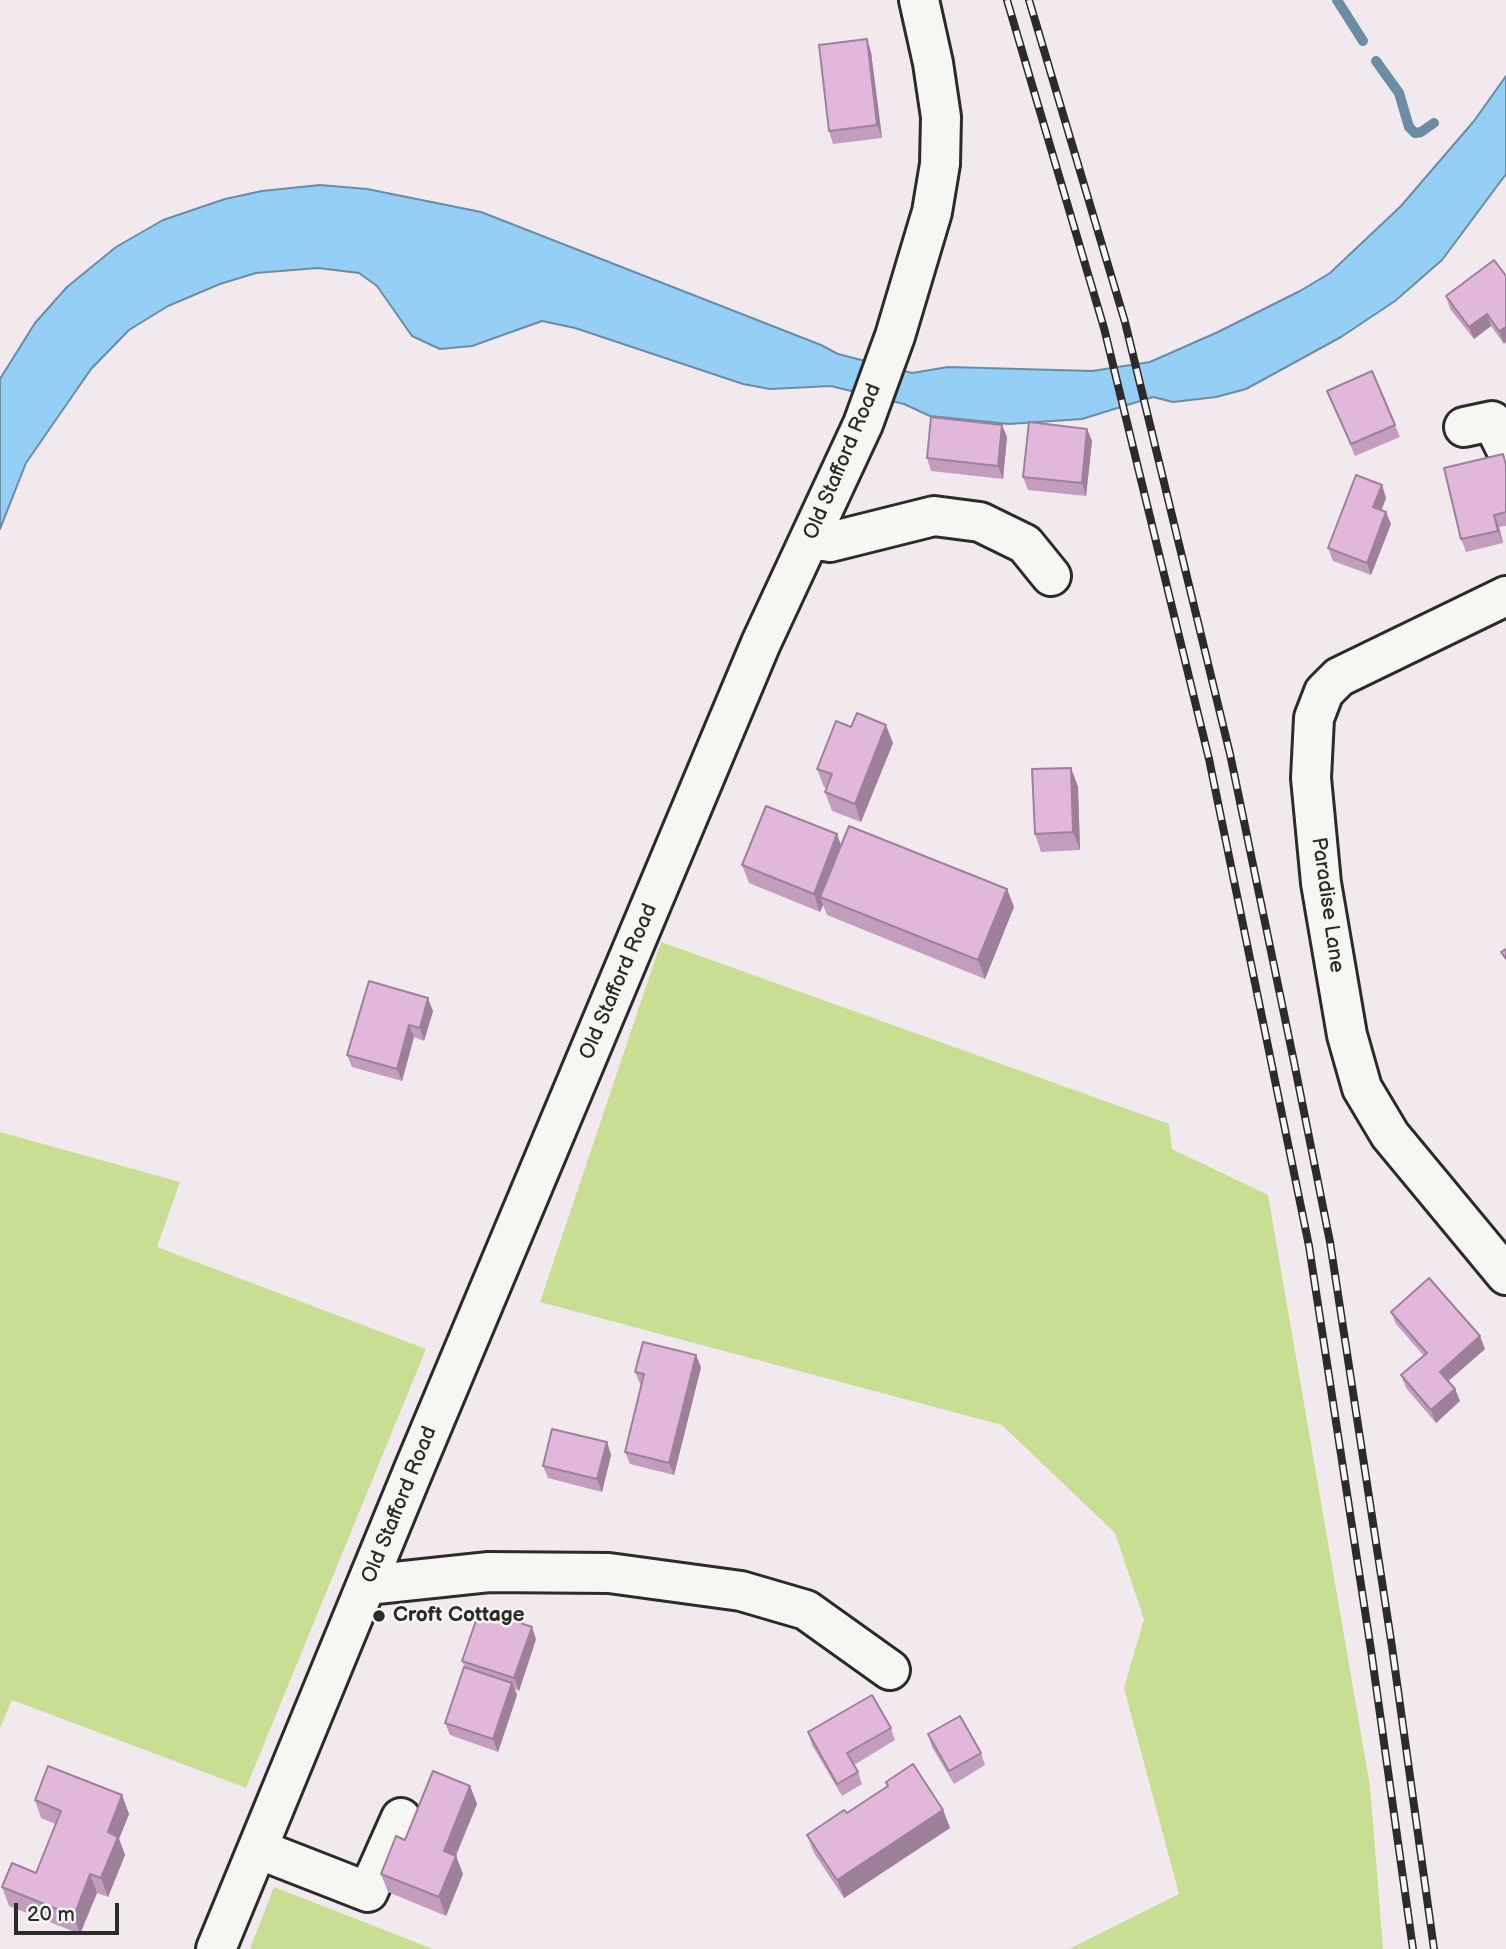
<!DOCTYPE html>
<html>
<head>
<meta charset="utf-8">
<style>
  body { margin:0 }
  #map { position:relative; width:1506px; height:1949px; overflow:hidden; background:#f2e9ee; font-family:"Balsamiq Sans",sans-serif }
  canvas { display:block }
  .scale { position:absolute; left:14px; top:1903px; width:105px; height:32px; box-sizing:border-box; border:4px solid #2b2b2b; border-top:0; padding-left:9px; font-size:21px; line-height:24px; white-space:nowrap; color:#2b2b2b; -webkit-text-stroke:5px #f6f6f2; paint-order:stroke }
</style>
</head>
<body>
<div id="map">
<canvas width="1506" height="1949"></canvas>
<div class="scale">20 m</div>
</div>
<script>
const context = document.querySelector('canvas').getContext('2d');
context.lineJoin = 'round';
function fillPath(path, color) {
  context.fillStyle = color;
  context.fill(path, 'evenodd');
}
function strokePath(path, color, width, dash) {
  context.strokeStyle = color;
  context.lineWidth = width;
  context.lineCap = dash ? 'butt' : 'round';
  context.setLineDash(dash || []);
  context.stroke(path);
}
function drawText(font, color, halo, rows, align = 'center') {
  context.font = font + ' "Balsamiq Sans",sans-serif';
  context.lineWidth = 5;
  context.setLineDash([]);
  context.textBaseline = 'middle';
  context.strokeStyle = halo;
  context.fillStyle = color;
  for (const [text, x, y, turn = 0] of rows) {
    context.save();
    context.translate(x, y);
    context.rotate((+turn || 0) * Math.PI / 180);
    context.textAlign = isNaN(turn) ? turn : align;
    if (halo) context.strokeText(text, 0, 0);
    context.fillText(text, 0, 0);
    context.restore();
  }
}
fillPath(new Path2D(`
  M661 942 1169 1124 1172 1149 1268 1195 1370 1786 1383 1949H1069L1179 1894 1124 1688 1144 1619 1115 1533 1002 1425 540 1302Z
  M0 1132 180 1182 157 1247 426 1349 246 1788 12 1700 0 1728Z
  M274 1887 433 1949H250Z`), '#c8de93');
const water = new Path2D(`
  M1506 76V174L1442 260 1395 301 1341 337 1246 389 1216 397 1173 402 1153 397 1082 419 1009 424 930 416 904 404 831 386 770 389 743 384 575 328 542 321 472 346 440 349 412 336 377 286 359 273 318 268 256 273 220 284 168 306 129 330 91 369 26 463 0 529V379L35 323 67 287 116 247 163 220 225 199 262 191 320 185 367 189 481 212 821 345 838 354 912 373 948 367 1092 371 1150 362 1218 332 1300 291 1330 273 1401 206 1474 121Z`);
fillPath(water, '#95cff5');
strokePath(water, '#6b8da4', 2);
strokePath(new Path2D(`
  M1337 0 1363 41
  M1376 61 1399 93 1409 127 1415 133 1421 132 1434 123`), '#6b8da4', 10);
const minor = new Path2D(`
  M1464 427 1492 421 1506 449
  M810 539 830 542 934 516 980 522 1025 544 1051 576
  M1506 596 1339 677 1324 692 1314 718 1311 778 1321 883 1347 1035 1362 1088 1390 1135 1506 1275
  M367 1585 489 1572 609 1573 741 1591 806 1610 890 1670
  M258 1849 368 1892 401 1818
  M216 1949 414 1469 761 643 863 424 895 336 932 212 940 164 941 117 933 63 919 0`);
strokePath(minor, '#2b2b2b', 44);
strokePath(minor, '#f6f6f2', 38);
const rail = new Path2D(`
  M1007 0 1104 328 1209 759 1309 1246 1371 1650 1413 1949
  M1029 0 1125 322 1230 754 1294 1062 1330 1242 1392 1647 1434 1949`);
strokePath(rail, '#2b2b2b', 8);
strokePath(rail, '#f6f6f2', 5, [16]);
fillPath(new Path2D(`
  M867 39 871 52 882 138 833 144 829 131Z
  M1494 260 1504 344 1491 326 1474 339 1450 309 1446 296Z
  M1327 391 1395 425 1400 437 1355 456Z
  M1002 425 1007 437 1003 479 931 471 927 458Z
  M1087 429 1092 441 1086 496 1028 490 1023 477Z
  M1506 461V526L1499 527 1503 543 1466 552 1461 539Z
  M1382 485 1386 498 1381 510 1391 524 1371 575 1333 561 1328 548Z
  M893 743 861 822 832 811 825 792 827 788 824 787 817 769Z
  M1071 768 1078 787 1080 850 1041 852 1035 834Z
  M841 845 1007 889 1014 907 985 979 827 915 823 905 820 912 749 883 742 865Z
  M433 1011 424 1041 414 1037 402 1081 352 1067 347 1055Z
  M1391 1312 1485 1349 1448 1381 1455 1389 1460 1401 1436 1423 1406 1388 1401 1375 1424 1356 1396 1324Z
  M701 1367 674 1475 630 1464 625 1452 642 1385 640 1384 635 1372Z
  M607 1442 611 1455 602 1492 548 1478 543 1466Z
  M536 1639 519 1691 515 1689 517 1695 498 1752 450 1735 445 1723 465 1667 462 1661Z
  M891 1728 895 1740 854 1765 858 1772 862 1784 842 1796 812 1745 808 1732Z
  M928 1734 981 1753 985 1765 954 1784 932 1747Z
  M886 1782 943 1810 950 1828 844 1898 814 1853 807 1835 847 1813 887 1786Z
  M470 1786 477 1804 456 1856 463 1874 446 1916 388 1892 381 1874 405 1840Z
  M122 1795 129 1814 119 1839 125 1855 108 1897 97 1893 80 1934 9 1906 2 1887 36 1873 55 1824 41 1818 35 1800Z`), '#c29dbd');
fillPath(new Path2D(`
  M867 39 871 52 882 138 877 125Z
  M1487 314 1491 326 1474 339 1469 327Z
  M1506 327V342L1504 344 1499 331Z
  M1002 425 1007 437 1003 479 998 466Z
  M1087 429 1092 441 1086 496 1082 483Z
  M1382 485 1386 498 1378 520 1373 507Z
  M1386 512 1391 524 1371 575 1367 563Z
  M1494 515 1499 527 1503 543 1498 531Z
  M886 725 893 743 861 822 855 804Z
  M1071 768 1078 787 1080 850 1073 832Z
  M837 834 844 853 820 897 823 905 820 912 814 894Z
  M1007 889 1014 907 985 979 978 960Z
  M428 998 433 1011 424 1041 420 1028Z
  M409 1025 414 1037 402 1081 397 1069Z
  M1480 1336 1485 1349 1445 1384 1440 1372Z
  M696 1355 701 1367 674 1475 669 1463Z
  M1455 1389 1460 1401 1436 1423 1431 1410Z
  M607 1442 611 1455 602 1492 597 1479Z
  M532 1627 536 1639 519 1691 514 1678Z
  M512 1683 517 1695 498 1752 493 1739Z
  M470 1786 477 1804 450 1869 444 1851Z
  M122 1795 129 1814 119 1839 125 1855 108 1897 101 1878 108 1832Z
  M943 1810 950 1828 844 1898 837 1880Z
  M456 1856 463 1874 446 1916 439 1897Z
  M90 1874 97 1893 80 1934 74 1916Z`), '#9e809a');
const building = new Path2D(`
  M867 39 877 125 829 131 819 45Z
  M1494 260 1506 276V327L1499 331 1487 314 1469 327 1446 296Z
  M1372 371 1395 425 1351 444 1327 391Z
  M931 417 1002 425 998 466 927 458Z
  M1029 422 1087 429 1082 483 1023 477Z
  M1503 454 1506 465V512L1494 515 1498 531 1461 539 1444 468Z
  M1356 475 1382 485 1373 507 1386 512 1367 563 1328 548Z
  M857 713 886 725 855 804 825 792 832 774 817 769 836 721 851 727Z
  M1071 768 1073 832 1035 834 1032 769Z
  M766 806 837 834 814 894 742 865Z
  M849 826 1007 889 978 960 820 897Z
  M1506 949V959L1501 952Z
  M369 981 428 998 420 1028 409 1025 397 1069 347 1055Z
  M1429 1278 1480 1336 1440 1372 1455 1389 1431 1410 1401 1375 1427 1353 1391 1312Z
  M643 1342 696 1355 669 1463 625 1452 644 1374 635 1372Z
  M552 1429 607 1442 597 1479 543 1466Z
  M480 1609 532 1627 514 1678 462 1661Z
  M464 1667 512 1683 493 1739 445 1723Z
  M872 1695 891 1728 847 1753 858 1772 837 1784 808 1732Z
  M960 1716 981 1753 949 1771 928 1734Z
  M913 1764 943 1810 837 1880 807 1835 844 1810 847 1813 888 1786 886 1782Z
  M48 1766 122 1795 108 1832 118 1837 101 1878 90 1874 74 1916 2 1887 12 1863 36 1873 61 1811 35 1800Z
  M433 1771 470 1786 444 1851 456 1856 439 1897 381 1874 396 1836 405 1840Z`);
fillPath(building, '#e2b7dc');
strokePath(building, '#9e809a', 2);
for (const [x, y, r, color] of [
  [379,1616,7,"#2b2b2b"]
]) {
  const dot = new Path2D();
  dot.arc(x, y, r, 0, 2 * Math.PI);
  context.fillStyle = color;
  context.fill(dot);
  strokePath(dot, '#f6f6f2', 2.5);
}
drawText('21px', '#2b2b2b', '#f6f6f2', [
  ["Old Stafford Road",843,462,-67],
  ["Paradise Lane",1327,905,82],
  ["Old Stafford Road",619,982,-67],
  ["Old Stafford Road",400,1505,-68]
]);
drawText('bold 21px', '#2b2b2b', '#f6f6f2', [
  ["Croft Cottage",393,1616]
], 'left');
</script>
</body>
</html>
